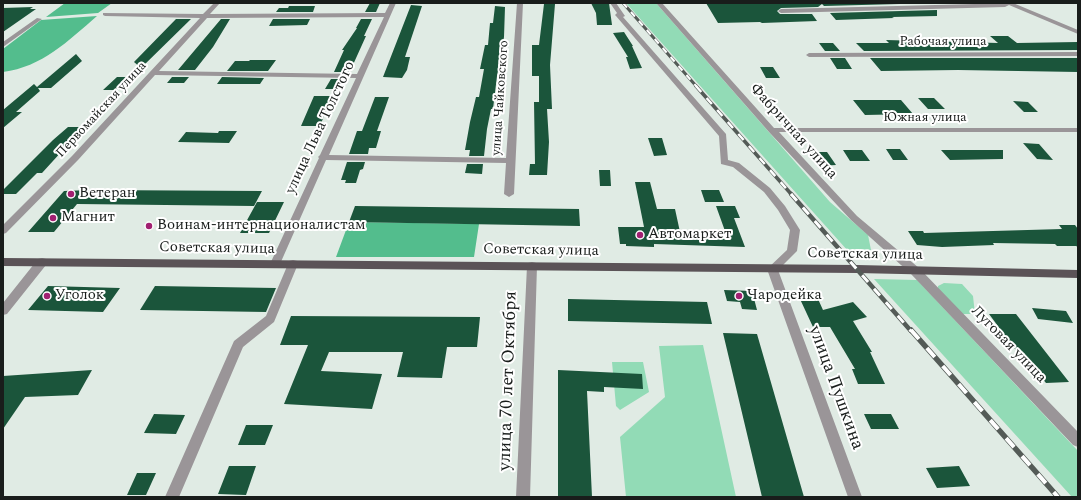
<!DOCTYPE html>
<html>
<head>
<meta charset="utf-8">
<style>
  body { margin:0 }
  #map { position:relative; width:1081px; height:500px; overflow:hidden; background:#e0ebe4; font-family:Spectral,serif }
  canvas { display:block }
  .frame { position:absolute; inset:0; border:4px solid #191d1b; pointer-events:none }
</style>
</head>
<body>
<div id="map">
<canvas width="1081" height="500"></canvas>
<div class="frame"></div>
</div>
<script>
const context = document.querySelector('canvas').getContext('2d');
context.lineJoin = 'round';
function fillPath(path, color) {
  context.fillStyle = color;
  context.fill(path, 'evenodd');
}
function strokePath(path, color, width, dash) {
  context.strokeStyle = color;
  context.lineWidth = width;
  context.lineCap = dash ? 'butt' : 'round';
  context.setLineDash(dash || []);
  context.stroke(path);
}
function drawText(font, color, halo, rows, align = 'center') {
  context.font = font + ' Spectral,serif';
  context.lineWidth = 4;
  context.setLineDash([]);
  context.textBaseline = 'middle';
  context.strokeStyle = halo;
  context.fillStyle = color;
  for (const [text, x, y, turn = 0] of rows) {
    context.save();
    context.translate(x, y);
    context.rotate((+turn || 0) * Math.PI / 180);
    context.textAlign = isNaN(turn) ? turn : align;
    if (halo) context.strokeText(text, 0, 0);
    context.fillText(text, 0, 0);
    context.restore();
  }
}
fillPath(new Path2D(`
  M626 3H656L830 202 868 235 871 250 848 251Z
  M874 279 917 280 1078 451V497H1072Z
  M944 283 962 284 973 296 975 314H962L938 290V286Z
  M703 345 736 497H626L620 437 665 397 659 346Z
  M612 362H643L649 392 620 410 616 406Z`), '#92dbb6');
fillPath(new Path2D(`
  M65 3H112L98 13 46 17Z
  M97 16C68 41 42 67 3 72V49L41 20Z
  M349 222 479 224 474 257H336Z`), '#53bd8d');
fillPath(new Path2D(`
  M370 3H380L376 12H365Z
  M591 3H609L612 25H597L596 13Z
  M706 3H937L824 6 822 4 818 7 781 8 777 11 780 14H812L817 21 762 23 760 22 718 23Z
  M544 4H555L550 65 552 109H547L549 142 547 175H529L530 164H535L534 102H539V76H532V45H539Z
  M411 5 422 6 405 57H410L407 70 402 78 383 77Z
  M289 6H315L313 12H276L279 8H288Z
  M495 6 505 7 504 37 497 76 493 109H491L487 129 484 156H469L470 150H465L470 122 476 97H479L484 69H480L485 45H488L490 23H493Z
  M33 7 30 9H36L3 32V8Z
  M937 10V16L892 17 894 18 836 20 830 13Z
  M176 19H191L141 68 134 62Z
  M221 19H230L213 47 195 70H178Z
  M273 19H310L307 25 269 26Z
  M361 19H372L364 36H366L352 67H351L348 72H334L344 50H342L357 28H356Z
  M624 32 633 46H632L642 68 630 69 626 57H628L613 33Z
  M990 36H1008L1017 43 1078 42V50L864 51 856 43H889L886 40 998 43Z
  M819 43H833L840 51H825Z
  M76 54 82 61 51 88H38L40 91 16 112H22L3 128V110L34 84 37 87Z
  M830 58H845L852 69H837Z
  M870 58H1078V72L958 70 881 71Z
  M250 60H276L268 71H227L235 61H249Z
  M760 67H773L780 78H766Z
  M117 77H132L119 90H103Z
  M172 77H189L184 83H167Z
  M222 77 264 78 260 84H217Z
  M331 79H345L340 89H325Z
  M314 96H332L320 126H301Z
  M375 97H389L377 131H381L376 148H369L368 154H349L357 131H362Z
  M918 98H934L945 109H928Z
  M853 100H901L913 114 865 115Z
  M1013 101 1028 102 1038 112H1024Z
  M68 127H84L42 173H37L16 194H3V190L53 140Z
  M219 131H237L229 143 178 142 186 132 218 133Z
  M648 138H662L667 155 654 156Z
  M1023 143 1039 144 1053 160 1037 159Z
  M886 149H900L908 160H893Z
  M843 150H862L870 161H850Z
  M941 150H1003V159L950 160Z
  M811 152H827L836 165 819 166Z
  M347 162H365L363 169 360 170 356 183H345L346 180H341Z
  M467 164H483L482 174 465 173Z
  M599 170H610L611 186H600Z
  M635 182H650L657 209H675L680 232 725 231 716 206H735L740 218H734L745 247 654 244V247L626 246V244H620L618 227H644Z
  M90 190 262 191 254 206 77 204 54 232H28L64 191Z
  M701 190H719L724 202H705Z
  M257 202H284L269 233H240Z
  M355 206 579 209 580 226 349 222Z
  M1059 225H1075L1078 229V247L1076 246H1057L1055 244 993 243 994 245 942 247 917 245 908 231H923L924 233 1062 229Z
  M48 286 120 288 103 312 28 310Z
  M155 286 276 288 266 312 140 310Z
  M724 290 752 291 757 310 742 309 740 302 727 301Z
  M568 299 707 302 712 324 568 321Z
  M800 299H818L823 310 853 302 867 317 853 321 872 352H870L885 384H858L852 369H855L830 327H813Z
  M1032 308 1066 311 1073 323 1038 319Z
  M989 314H1016L1069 382 1046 383 1037 372H1032Z
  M291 316 480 317 477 347H447L442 378 397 377 403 352H329L321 371 382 374 372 409 284 404 308 345H280Z
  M723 333 757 334 804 497H762Z
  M92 370 78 395 25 397 3 429V376Z
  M558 370 642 374 643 389 604 387V392L587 391 592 497H558Z
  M154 414 185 415 176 434 144 433Z
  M864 414H891L899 429H871Z
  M246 425H273L265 445H238Z
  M229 466H256L246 495 218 494Z
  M959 466 970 486 937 488 926 468Z
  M137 473H156L146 495H127Z`), '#1b553b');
fillPath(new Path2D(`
  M214 3H220L210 14 385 13 390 3H396L329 155 506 158 517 3H523L514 194 509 197 504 194 506 163 326 160 280 264 279 267H271L270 264 319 158 318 157 320 155 356 78 155 75 78 160 6 233 3 234V225L72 156 200 18 105 16 103 15V13L203 14ZM384 17 357 74 159 71 207 18Z
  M610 3H616L625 16 623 17 726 134 728 160 739 163 770 188 785 206 800 230 797 251 778 270 862 497H848L767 269 787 250 790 230 778 210 764 192 733 167 721 164 719 136 616 16 615 15 617 13Z
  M656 3H662L774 128H1078V132H779L857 216 919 268 1078 432V447L1073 445 911 274 851 220 769 132Z
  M1013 3 1078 30V34L1009 5 1005 7 781 13 778 11 781 9Z
  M37 18 42 19 3 47V42Z
  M1078 52V56L809 57 806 55 809 53Z
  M42 258 46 259 47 262 46 265 7 314 3 315V303L38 259Z
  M293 260 297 261 298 264 274 322 243 347 179 497H165L234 341 266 316 288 264 289 261Z
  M532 262 536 263 537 266 530 497H516L527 266 528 263Z`), '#9a9598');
fillPath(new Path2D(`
  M3 258 857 265 1078 270V278L857 273 3 266Z`), '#5b5357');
const railFar3 = new Path2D(`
  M623 3 697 87`);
const railFar2 = new Path2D(`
  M696 86 792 195`);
const railFar1 = new Path2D(`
  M791 194 911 331`);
const rail = new Path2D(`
  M911 330 1058 497`);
strokePath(railFar3, '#545b57', 3);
strokePath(railFar2, '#545b57', 3.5);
strokePath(railFar1, '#545b57', 4.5);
strokePath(rail, '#545b57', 5.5);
strokePath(railFar3, '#fff', 2, [6]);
strokePath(railFar2, '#fff', 2.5, [8]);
strokePath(railFar1, '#fff', 3, [9]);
strokePath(rail, '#fff', 4, [12]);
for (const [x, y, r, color] of [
  [71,194,4,"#a12071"],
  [53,218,4,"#a12071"],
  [149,226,4,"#a12071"],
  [640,235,4,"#a12071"],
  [47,296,4,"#a12071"],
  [739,296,4,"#a12071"]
]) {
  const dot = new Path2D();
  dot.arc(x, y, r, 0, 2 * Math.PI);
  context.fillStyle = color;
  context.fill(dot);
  strokePath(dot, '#fff', 1.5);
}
drawText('13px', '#191d1b', '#fff', [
  ["Рабочая улица",943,42],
  ["улица Чайковского",501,98,-86],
  ["Первомайская улица",102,110,-47],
  ["Южная улица",925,118]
]);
drawText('15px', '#191d1b', '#fff', [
  ["улица Льва Толстого",321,128,-65],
  ["Фабричная улица",793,132,48],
  ["Советская улица",217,249,1],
  ["Советская улица",541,251,1],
  ["Советская улица",865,255,1],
  ["Луговая улица",1008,345,46]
]);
drawText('15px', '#191d1b', '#fff', [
  ["Ветеран",79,194],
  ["Магнит",61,218],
  ["Воинам-интернационалистам",157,226],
  ["Автомаркет",648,235],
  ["Уголок",55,296],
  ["Чародейка",747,296]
], 'left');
drawText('18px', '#191d1b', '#fff', [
  ["улица 70 лет Октября",509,381,-88],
  ["улица Пушкина",835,388,70]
]);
</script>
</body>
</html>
